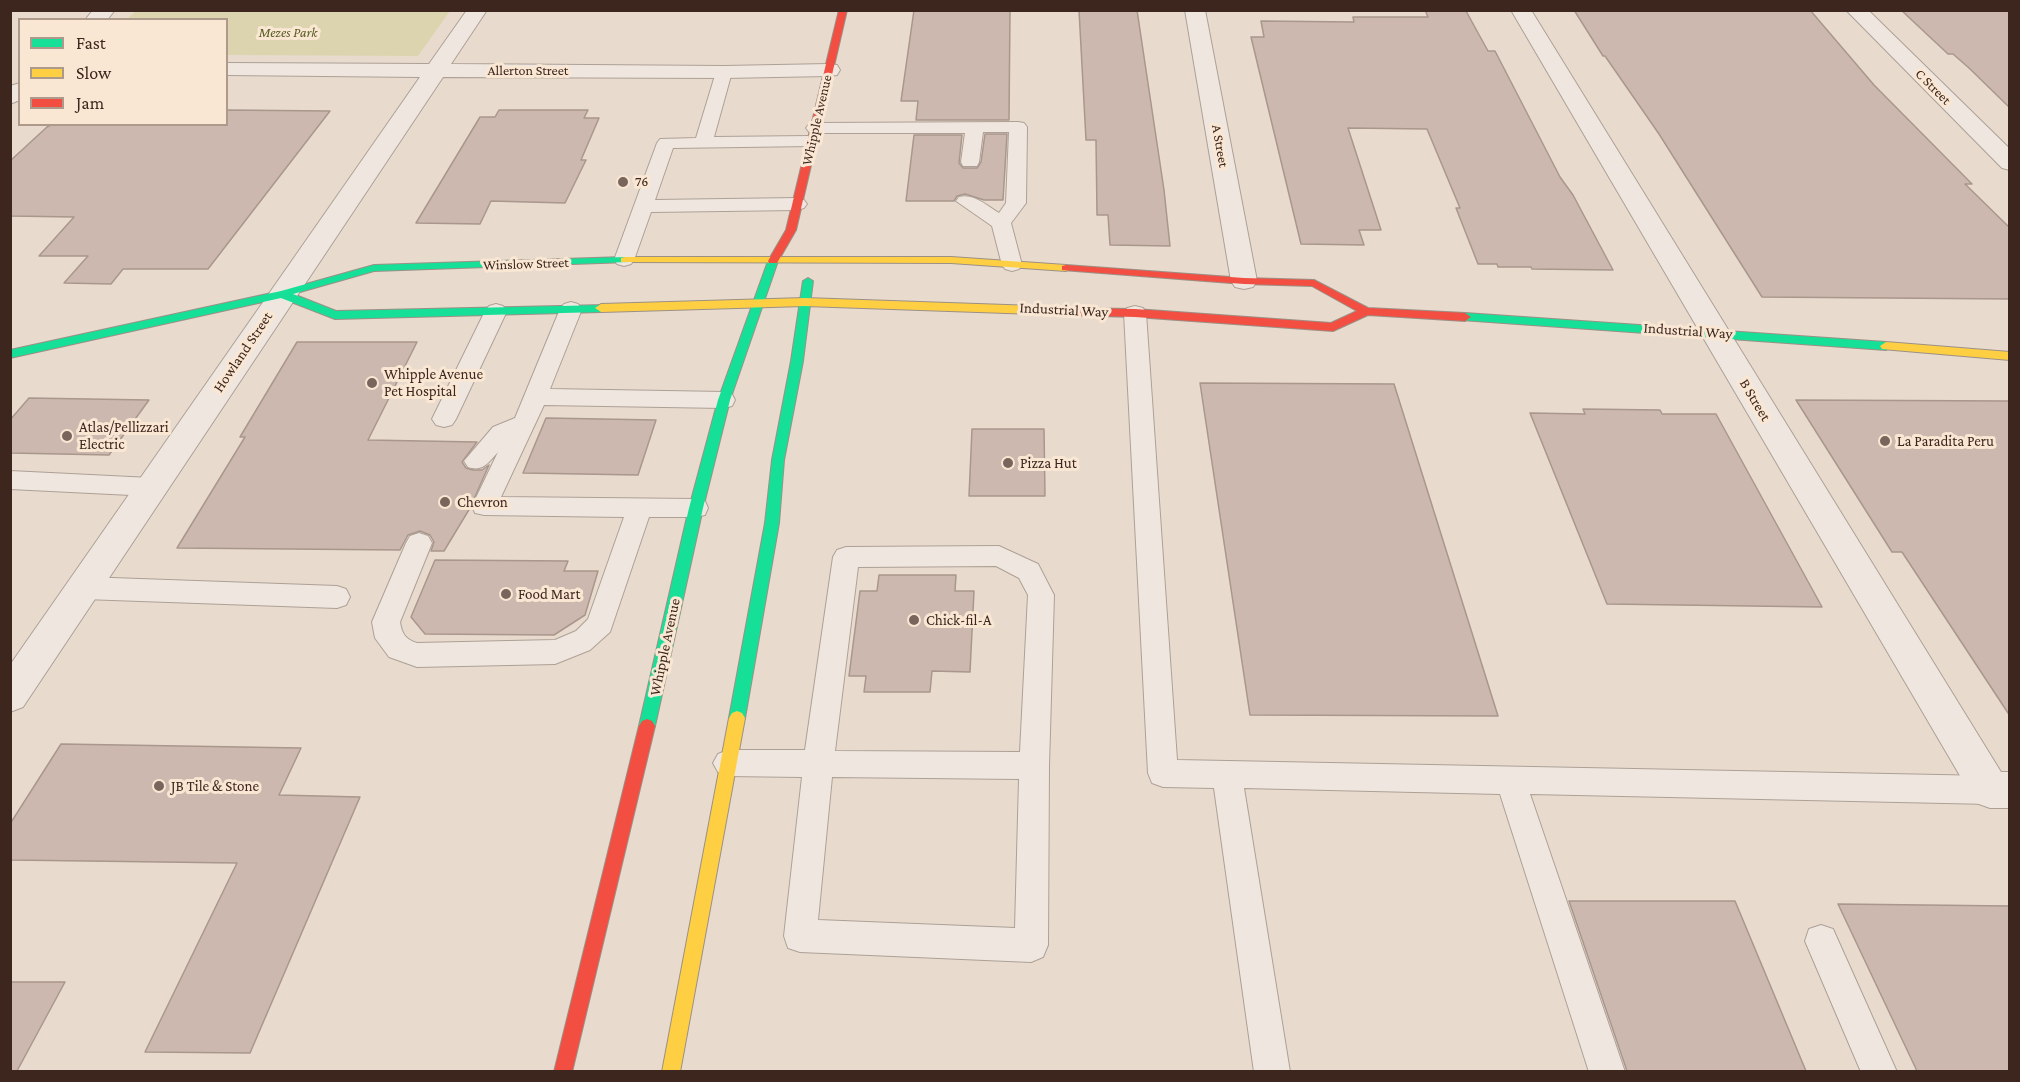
<!DOCTYPE html>
<html>
<head>
<meta charset="utf-8">
<style>
  body { margin:0 }
  #map { position:relative; width:2020px; height:1082px; overflow:hidden; background:#e8dbcd; font-family:"Crimson Pro",serif }
  canvas { display:block }
  .frame { position:absolute; inset:0; border:12px solid #3d261d; pointer-events:none }
  .legend { position:absolute; left:18px; top:18px; width:210px; height:108px; box-sizing:border-box; background:#f9e7d3; border:2px solid #ae9a8a; margin:0; padding:8px 10px; list-style:none; font-size:18px; color:#3d261d }
  .legend li { display:flex; align-items:center; gap:12px; height:30px }
  .legend b { width:30px; border:2px solid #ae9a8a }
</style>
</head>
<body>
<div id="map">
<canvas width="2020" height="1082"></canvas>
<div class="frame"></div>
<ul class="legend">
<li><b style="height:8px;background:#16e098"></b>Fast</li>
<li><b style="height:8px;background:#ffcf43"></b>Slow</li>
<li><b style="height:8px;background:#f24e42"></b>Jam</li>
</ul>
</div>
<script>
const g = document.querySelector('canvas').getContext('2d');
g.lineJoin = 'round';
function fillPath(path, color) { g.fillStyle = color; g.fill(path, 'evenodd'); }
function trace(path, color, width, dash) { g.strokeStyle = color; g.lineWidth = width; g.lineCap = dash ? 'butt' : 'round'; g.setLineDash(dash || []); g.stroke(path); }
function label(font, color, halo, rows, align = 'center') {
  g.font = font + ' "Crimson Pro",serif'; g.lineWidth = 6; g.setLineDash([]); g.textBaseline = 'middle'; g.strokeStyle = halo; g.fillStyle = color; for (const [text, x, y, turn = 0] of rows) {
    g.save(); g.translate(x, y); g.rotate((+turn || 0) * Math.PI / 180); g.textAlign = isNaN(turn) ? turn : align; if (halo) g.strokeText(text, 0, 0); g.fillText(text, 0, 0); g.restore();
  }
}
fillPath(new Path2D(`
  M 137,10 L 450,10 L 450,11 L 418,56 L 227,55 L 226,20 L 127,19 Z`), '#dcd4ae');
const building = new Path2D(`
  M 914,10 L 1010,10 L 1009,120 L 916,120 L 918,101 L 901,101 Z
  M 1079,10 L 1137,10 L 1164,190 L 1170,246 L 1110,245 L 1108,215 L 1097,215 L 1096,140 L 1086,140 Z
  M 1425,10 L 1466,11 L 1488,51 L 1495,51 L 1560,177 L 1573,195 L 1613,270 L 1532,269 L 1531,267 L 1498,267 L 1497,264 L 1478,264 L 1456,208 L 1460,208 L 1427,129 L 1348,128 L 1381,230 L 1359,230 L 1364,245 L 1301,244 L 1251,37 L 1264,37 L 1261,21 L 1354,22 L 1353,17 L 1428,17 Z
  M 1574,10 L 1810,10 L 1874,85 L 1972,184 L 1965,184 L 2010,228 L 2010,299 L 1762,297 L 1659,134 L 1605,56 L 1603,56 Z
  M 1901,10 L 2010,10 L 2010,108 L 1969,68 L 1953,54 L 1948,54 Z
  M 226,110 L 330,111 L 208,269 L 123,269 L 111,284 L 64,283 L 88,256 L 39,256 L 74,217 L 10,216 L 10,161 L 47,127 L 53,124 L 226,124 Z
  M 499,110 L 588,110 L 584,118 L 599,118 L 581,160 L 586,160 L 565,203 L 491,201 L 480,224 L 416,223 L 480,117 L 495,117 Z
  M 985,134 L 1007,134 L 1003,200 L 984,200 L 965,194 L 957,196 L 954,201 L 906,201 L 914,135 L 962,135 L 959,163 L 963,168 L 977,168 L 981,162 Z
  M 297,342 L 417,342 L 368,440 L 477,442 L 462,462 L 466,468 L 473,470 L 482,470 L 489,465 L 470,508 L 444,551 L 431,551 L 434,542 L 430,535 L 420,531 L 408,535 L 400,550 L 177,548 L 245,437 L 240,437 Z
  M 1200,383 L 1394,384 L 1498,716 L 1250,715 Z
  M 29,398 L 149,400 L 109,455 L 10,453 L 10,420 Z
  M 1796,400 L 2010,401 L 2010,716 L 1902,552 L 1892,552 Z
  M 1583,409 L 1660,410 L 1662,414 L 1716,414 L 1822,607 L 1607,604 L 1530,413 L 1585,414 Z
  M 546,418 L 656,420 L 638,475 L 523,473 Z
  M 972,429 L 1044,429 L 1045,496 L 969,496 Z
  M 435,560 L 568,561 L 564,571 L 598,571 L 585,615 L 554,635 L 425,634 L 411,617 Z
  M 879,575 L 956,575 L 955,591 L 974,591 L 970,672 L 932,671 L 930,692 L 864,692 L 866,676 L 849,676 L 860,591 L 877,591 Z
  M 61,744 L 301,748 L 279,795 L 360,797 L 250,1053 L 145,1052 L 237,863 L 10,860 L 10,824 Z
  M 1569,901 L 1735,901 L 1806,1071 L 1627,1071 Z
  M 1838,904 L 2010,906 L 2010,1071 L 1917,1071 Z
  M 10,982 L 65,982 L 17,1071 L 10,1071 Z`);
fillPath(building, '#ccb8ae');
trace(building, '#a9968c', 1.5);
const lane = new Path2D(`
  M 724,67 L 732,72 L 714,137 L 812,136 L 818,137 L 821,141 L 818,145 L 812,146 L 673,148 L 655,200 L 797,198 L 804,200 L 807,204 L 804,208 L 797,210 L 651,212 L 634,260 L 631,264 L 624,266 L 617,264 L 614,260 L 657,143 L 660,139 L 696,138 L 716,72 Z
  M 1018,122 L 1024,123 L 1027,127 L 1026,203 L 1011,223 L 1022,265 L 1019,269 L 1012,271 L 1005,269 L 1002,265 L 992,226 L 956,201 L 959,197 C 974,193 987,206 999,213 L 1006,203 L 1009,132 L 983,132 L 979,162 L 977,166 L 963,166 L 961,162 L 965,133 L 815,133 L 809,132 L 806,128 L 809,124 L 815,123 Z
  M 571,302 L 578,304 L 582,309 L 550,389 L 724,392 L 732,394 L 735,400 L 732,406 L 724,408 L 544,405 L 501,497 L 696,499 L 705,501 L 708,508 L 705,515 L 696,517 L 649,517 L 610,632 L 590,650 L 555,664 L 417,667 L 389,657 L 375,638 L 372,622 L 406,543 L 410,536 L 419,533 L 428,536 L 432,543 L 400,622 C 402,634 405,639 417,643 L 555,640 L 576,631 L 588,619 L 624,517 L 484,515 L 475,513 L 472,506 L 498,452 C 488,463 483,472 468,467 L 464,461 L 493,427 L 515,418 L 560,309 L 564,304 Z
  M 496,304 L 503,306 L 507,311 L 456,419 L 452,425 L 444,427 L 436,425 L 432,419 L 485,311 L 489,306 Z
  M 1135,306 L 1143,308 L 1146,313 L 1177,760 L 1990,776 L 2001,780 L 2005,790 L 2001,800 L 1990,804 L 1530,794 L 1625,1072 L 1589,1072 L 1500,794 L 1244,788 L 1290,1072 L 1254,1072 L 1214,788 L 1163,787 L 1152,783 L 1148,773 L 1124,313 L 1127,308 Z
  M 10,471 L 151,478 L 160,481 L 163,487 L 160,493 L 151,496 L 10,489 Z
  M 999,546 L 1038,564 L 1054,595 L 1049,766 L 1048,945 L 1043,957 L 1031,962 L 800,952 L 788,948 L 784,936 L 802,777 L 728,776 L 718,772 L 713,763 L 718,754 L 728,750 L 805,750 L 833,557 L 837,550 L 846,547 ZM 996,566 L 1019,578 L 1028,595 L 1020,752 L 835,751 L 858,567 ZM 832,777 L 1019,779 L 1015,928 L 818,920 Z
  M 84,577 L 337,586 L 346,589 L 350,597 L 346,605 L 337,608 L 84,599 L 75,595 L 71,588 L 75,581 Z
  M 1821,925 L 1833,929 L 1897,1072 L 1861,1072 L 1805,941 L 1809,929 Z`);
const street = new Path2D(`
  M 93,10 L 115,10 L 107,20 L 85,20 Z
  M 467,10 L 487,10 L 451,64 L 724,66 L 829,64 L 837,65 L 840,70 L 837,75 L 829,76 L 724,78 L 443,77 L 23,707 L 10,712 L 10,665 L 420,77 L 226,75 L 226,63 L 429,64 Z
  M 1185,10 L 1205,10 L 1257,281 L 1253,287 L 1244,289 L 1235,287 L 1231,281 Z
  M 1511,10 L 1531,10 L 2001,772 L 2010,772 L 2010,808 L 1990,808 L 1976,803 Z
  M 1846,10 L 1868,10 L 2010,149 L 2010,170 L 2002,168 Z
  M 20,83 L 20,100 L 10,104 L 10,86 Z`);
const fast = new Path2D(`
  M 625,257 L 629,258 L 629,262 L 374,271 L 293,294 L 336,311 L 605,305 L 607,308 L 601,312 L 335,319 L 281,298 L 10,358 L 10,350 L 281,291 L 374,265 Z
  M 773,258 L 778,261 L 730,400 L 703,508 L 655,726 L 652,731 L 647,733 L 642,731 L 639,726 L 689,508 L 718,400 L 768,261 Z
  M 808,278 L 813,281 L 803,361 L 784,460 L 779,523 L 745,718 L 742,723 L 737,725 L 732,723 L 729,718 L 765,523 L 772,460 L 791,361 L 803,281 Z
  M 1465,313 L 1886,342 L 1892,346 L 1886,350 L 1461,320 L 1459,317 Z`);
const slow = new Path2D(`
  M 625,257 L 951,257 L 1066,265 L 1071,268 L 1066,271 L 951,263 L 621,262 L 621,258 Z
  M 805,298 L 1064,307 L 1070,311 L 1064,315 L 805,306 L 601,312 L 595,308 L 601,304 Z
  M 1886,342 L 2010,352 L 2010,360 L 1882,349 L 1880,346 Z
  M 737,711 L 742,713 L 745,718 L 680,1072 L 662,1072 L 729,718 L 732,713 Z`);
const jam = new Path2D(`
  M 839,10 L 847,10 L 796,230 L 777,263 L 769,263 L 768,261 L 786,230 Z
  M 1066,265 L 1244,278 L 1314,280 L 1368,308 L 1465,313 L 1471,317 L 1465,321 L 1368,315 L 1333,331 L 1135,317 L 1064,315 L 1058,311 L 1060,308 L 1135,309 L 1331,323 L 1357,311 L 1312,286 L 1244,284 L 1062,270 L 1062,266 Z
  M 647,719 L 652,721 L 655,726 L 572,1072 L 554,1072 L 639,726 L 642,721 Z`);
trace(lane, '#ada096', 2);
trace(street, '#ada096', 2);
trace(fast, '#9c9086', 2);
trace(slow, '#9c9086', 2);
trace(jam, '#9c9086', 2);
fillPath(lane, '#efe7df');
fillPath(street, '#efe7df');
fillPath(fast, '#16e098');
fillPath(slow, '#ffcf43');
fillPath(jam, '#f24e42');
for (const [x, y, r, color] of [
  [623,182,6,"#79655b"],
  [372,383,6,"#79655b"],
  [67,436,6,"#79655b"],
  [1885,441,6,"#79655b"],
  [1008,463,6,"#79655b"],
  [445,502,6,"#79655b"],
  [506,594,6,"#79655b"],
  [914,620,6,"#79655b"],
  [159,786,6,"#79655b"]
]) { const dot = new Path2D(); dot.arc(x, y, r, 0, 2 * Math.PI); g.fillStyle = color; g.fill(dot); trace(dot, '#f9e7d3', 2); }
label('italic 14px', '#575c21', '#f9e7d3', [
  ["Mezes Park",288,33]
]);
label('14px', '#3d261d', '#f9e7d3', [
  ["Allerton Street",528,71],
  ["C Street",1933,87,45],
  ["Whipple Avenue",817,120,-77],
  ["A Street",1220,146,80],
  ["Winslow Street",526,264,-2]
]);
label('14px', '#3d261d', '#f9e7d3', [
  ["76",635,182]
], 'left');
label('15px', '#3d261d', '#f9e7d3', [
  ["Industrial Way",1064,310,3],
  ["Industrial Way",1688,331,4],
  ["Howland Street",243,352,-56],
  ["B Street",1755,400,59],
  ["Whipple Avenue",665,647,-78]
]);
label('15px', '#3d261d', '#f9e7d3', [
  ["Whipple Avenue",384,374],
  ["Pet Hospital",384,391],
  ["Atlas/Pellizzari",79,427],
  ["Electric",79,444],
  ["La Paradita Peru",1897,441],
  ["Pizza Hut",1020,463],
  ["Chevron",457,502],
  ["Food Mart",518,594],
  ["Chick-fil-A",926,620],
  ["JB Tile & Stone",171,786]
], 'left');
</script>
</body>
</html>
